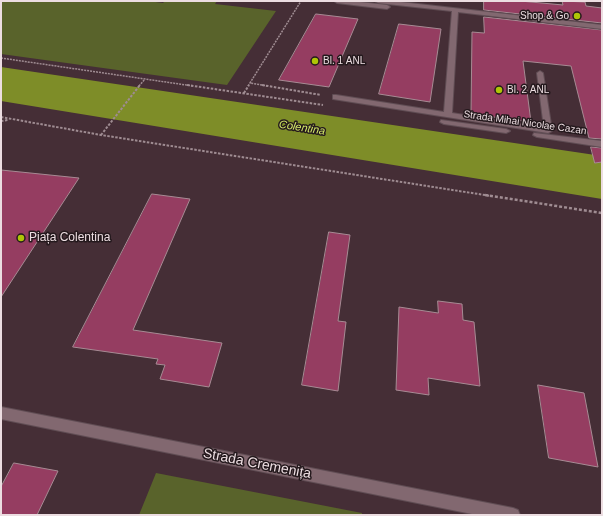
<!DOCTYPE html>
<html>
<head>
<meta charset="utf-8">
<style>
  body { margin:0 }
  #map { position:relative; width:603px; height:516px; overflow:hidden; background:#452e36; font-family:Helvetica,sans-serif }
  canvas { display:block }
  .frame { position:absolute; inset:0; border:2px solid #ecdde1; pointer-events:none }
</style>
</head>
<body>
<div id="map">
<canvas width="603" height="516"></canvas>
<div class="frame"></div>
</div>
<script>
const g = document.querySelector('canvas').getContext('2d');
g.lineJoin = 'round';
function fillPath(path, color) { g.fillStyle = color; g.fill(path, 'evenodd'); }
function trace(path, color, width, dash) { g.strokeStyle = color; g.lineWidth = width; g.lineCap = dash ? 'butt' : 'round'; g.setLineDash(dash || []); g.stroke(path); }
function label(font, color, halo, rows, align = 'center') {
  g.font = font + ' Helvetica,sans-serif'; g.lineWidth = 3; g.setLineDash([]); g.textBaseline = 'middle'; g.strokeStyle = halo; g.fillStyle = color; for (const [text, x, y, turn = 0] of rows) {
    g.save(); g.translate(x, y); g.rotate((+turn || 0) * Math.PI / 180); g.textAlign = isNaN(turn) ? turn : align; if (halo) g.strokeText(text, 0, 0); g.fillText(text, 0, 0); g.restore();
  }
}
fillPath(new Path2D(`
  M 1,1 L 148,1 L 163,3 L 165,1 L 217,1 L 215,4 L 276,11 L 227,85 L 1,54 Z
  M 156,473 L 362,513 L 362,515 L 139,515 Z`), '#59632b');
fillPath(new Path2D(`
  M 1,67 L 602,156 L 602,199 L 1,101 Z`), '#7e8d28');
const building = new Path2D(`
  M 484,1 L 520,1 L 563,5 L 562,1 L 585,2 L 586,6 L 602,8 L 602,23 L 484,10 Z
  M 316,14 L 358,19 L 329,87 L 279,80 Z
  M 484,17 L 602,30 L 602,139 L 589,138 L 571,66 L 523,61 L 531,122 L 471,114 L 472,32 L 484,33 Z
  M 399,24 L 441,29 L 430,102 L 379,94 Z
  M 591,147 L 602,148 L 602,162 L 595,163 Z
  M 1,170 L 79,178 L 1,297 Z
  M 152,194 L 190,199 L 133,330 L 222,343 L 209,387 L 160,379 L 165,365 L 156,364 L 158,359 L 73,347 Z
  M 329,232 L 350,235 L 338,321 L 346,322 L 338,391 L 302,385 Z
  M 438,301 L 462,304 L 463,320 L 474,322 L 480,386 L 428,378 L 429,395 L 396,390 L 399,307 L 438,313 Z
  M 538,385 L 584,393 L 598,467 L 549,458 Z
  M 14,463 L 58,471 L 37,515 L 1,515 L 1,487 Z`);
fillPath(building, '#953d61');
trace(building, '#a78b94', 1);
const minor = new Path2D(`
  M 334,1 L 351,1 L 387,5 L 390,7 L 387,9 L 337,3 Z
  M 375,1 L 392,1 L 602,25 L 602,29 L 458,12 L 452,113 L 544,128 L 537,73 L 540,71 L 543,73 L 552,131 L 548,133 L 333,99 L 333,95 L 336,95 L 444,112 L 452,11 L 378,3 Z
  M 441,120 L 506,129 L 510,131 L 506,133 L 444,124 L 440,122 Z
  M 534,133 L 602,141 L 602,147 L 537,137 L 533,135 Z
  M 1,407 L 513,508 L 518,510 L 520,515 L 477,515 L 1,419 Z`);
trace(minor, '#604d54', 2);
trace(new Path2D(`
  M 1,58 L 193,86
  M 139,86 L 145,79
  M 248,86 L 250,83
  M 268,86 L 250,83 L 301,1`), '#9f8c92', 1.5, [2, 1]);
trace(new Path2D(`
  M 187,85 L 323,105
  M 262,85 L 321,95
  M 244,93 L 249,85
  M 1,117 L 101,135 L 491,196
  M 1,121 L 8,120
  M 101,135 L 140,85`), '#9f8c92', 2, [2.5, 1.5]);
trace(new Path2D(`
  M 485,195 L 602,213`), '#9f8c92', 2.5, [3, 2]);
fillPath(minor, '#826870');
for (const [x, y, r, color] of [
  [577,16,4,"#afc506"],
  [315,61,4,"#afc506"],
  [499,90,4,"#afc506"],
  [21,238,4,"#afc506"]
]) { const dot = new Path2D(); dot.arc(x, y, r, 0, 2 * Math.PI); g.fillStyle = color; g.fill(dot); trace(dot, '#24191d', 1.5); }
label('10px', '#ecdde1', '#24191d', [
  ["Shop & Go",569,16,"right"],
  ["Bl. 1 ANL",323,61],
  ["Bl. 2 ANL",507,90]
], 'left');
label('10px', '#ecdde1', '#24191d', [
  ["Strada Mihai Nicolae Cazan",525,123,8]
]);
label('italic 11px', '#d4ea6a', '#24191d', [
  ["Colentina",302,128,9]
]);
label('12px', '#ecdde1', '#24191d', [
  ["Piața Colentina",29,238]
], 'left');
label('14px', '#ecdde1', '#24191d', [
  ["Strada Cremenița",257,464,11]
]);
</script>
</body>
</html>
